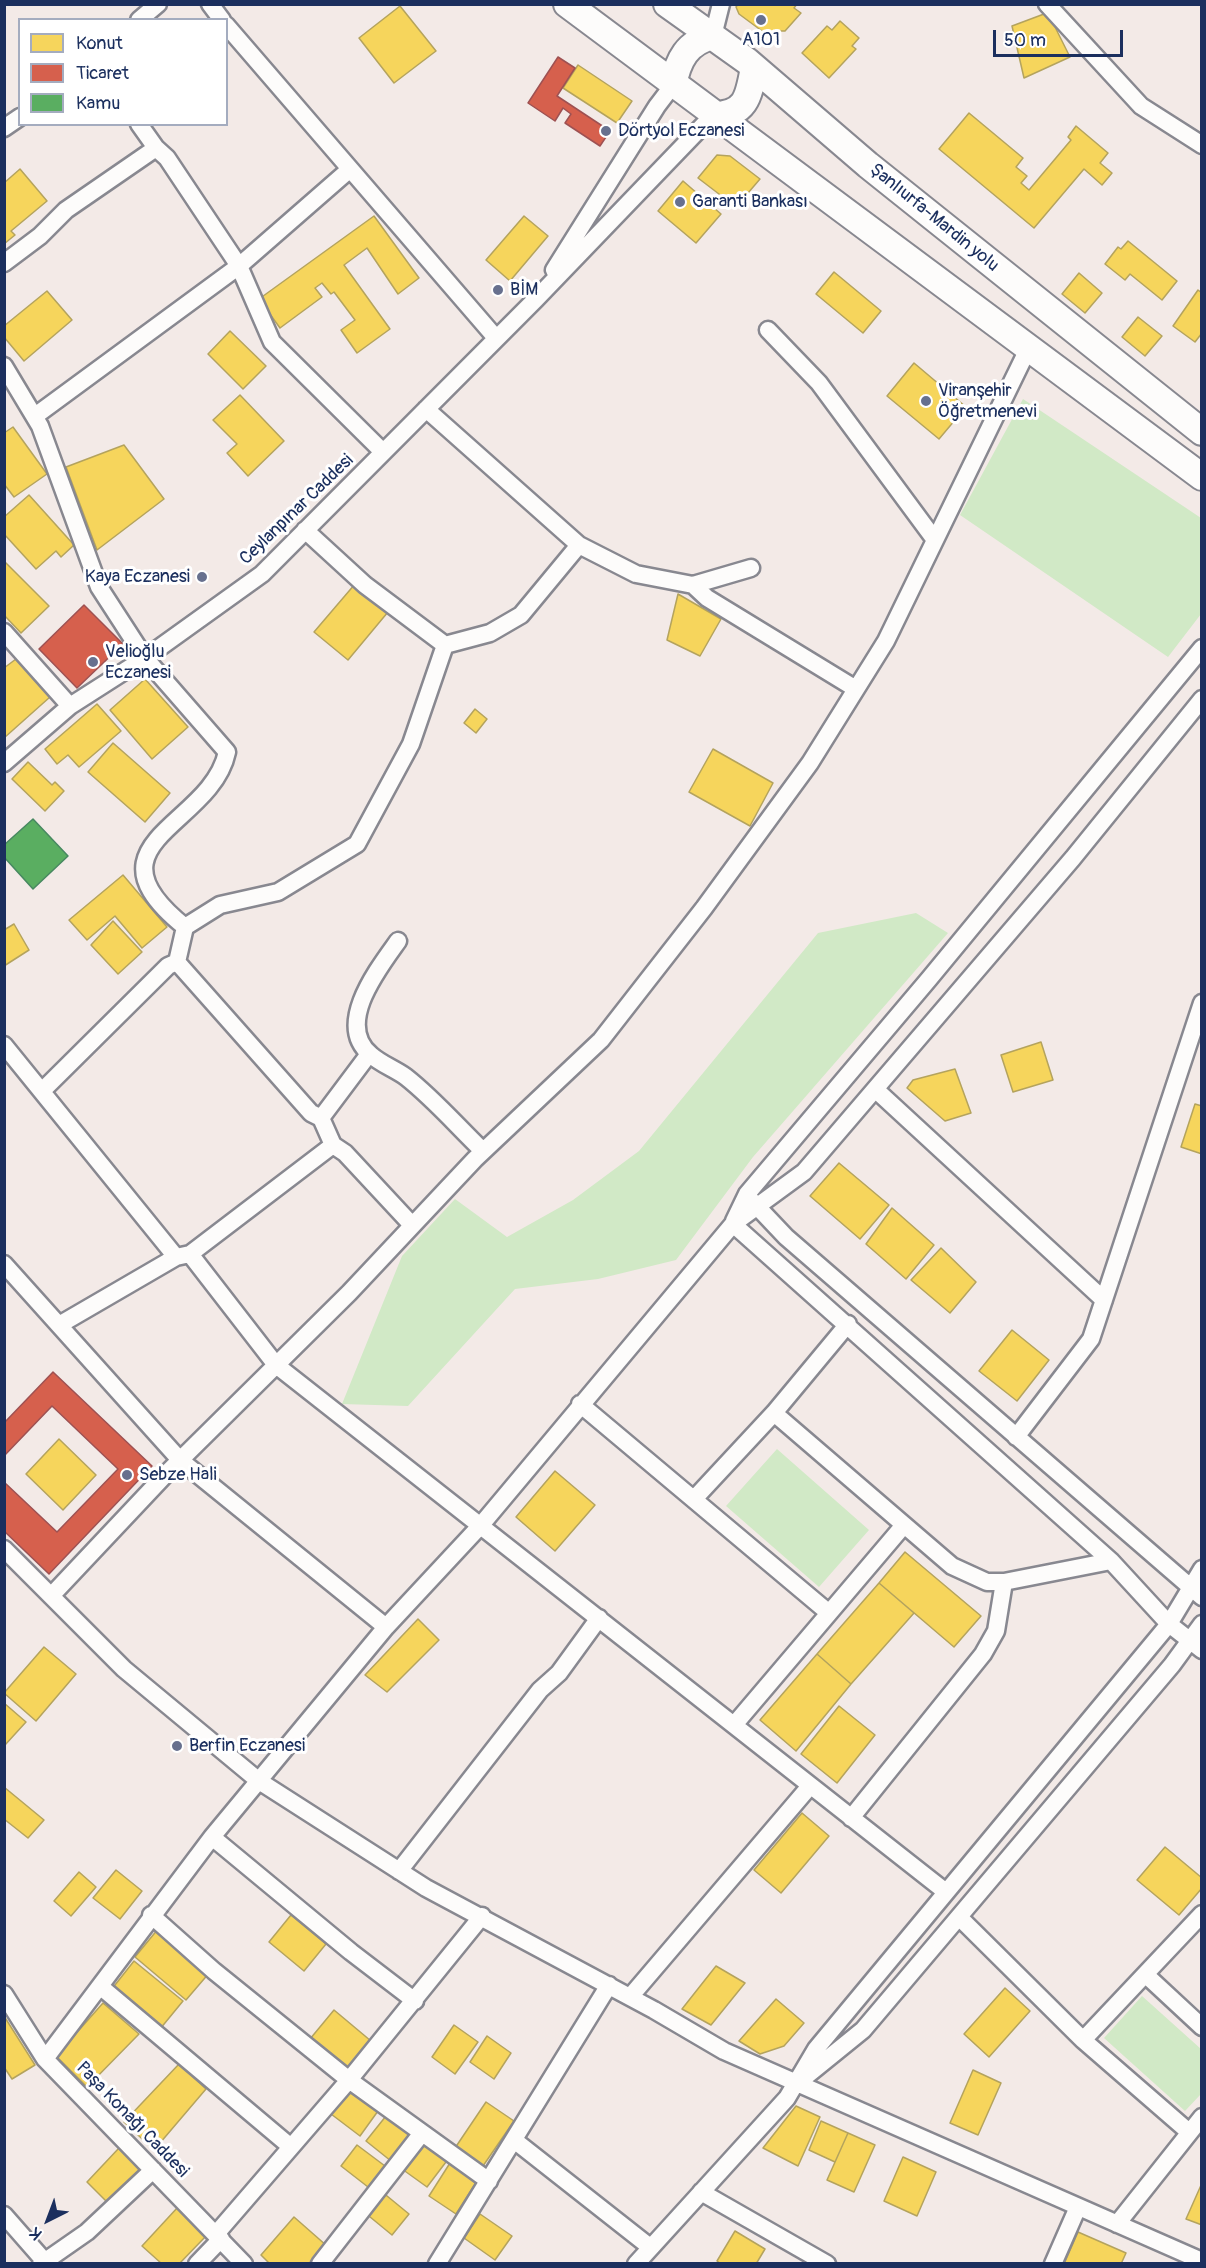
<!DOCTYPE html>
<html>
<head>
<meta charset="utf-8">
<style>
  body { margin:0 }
  #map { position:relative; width:1206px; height:2268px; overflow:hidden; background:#f3eae7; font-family:Pangolin,sans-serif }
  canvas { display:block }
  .frame { position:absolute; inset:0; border:6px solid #1b2f5e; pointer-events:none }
  .legend { position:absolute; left:18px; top:18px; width:210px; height:108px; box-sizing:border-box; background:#fff; border:2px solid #a4acbf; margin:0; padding:8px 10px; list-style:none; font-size:18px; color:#1b2f5e }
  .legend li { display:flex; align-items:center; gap:12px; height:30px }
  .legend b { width:30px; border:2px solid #a4acbf }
  .north { position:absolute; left:18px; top:2190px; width:60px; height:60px; -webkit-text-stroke:4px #fff; paint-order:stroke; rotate:222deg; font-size:16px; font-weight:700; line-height:24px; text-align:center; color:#1b2f5e }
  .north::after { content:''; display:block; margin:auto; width:21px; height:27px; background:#1b2f5e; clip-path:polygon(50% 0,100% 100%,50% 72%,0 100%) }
  .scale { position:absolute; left:993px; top:30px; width:130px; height:27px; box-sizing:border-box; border:3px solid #1b2f5e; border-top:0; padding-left:8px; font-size:18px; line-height:21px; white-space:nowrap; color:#1b2f5e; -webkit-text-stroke:4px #fff; paint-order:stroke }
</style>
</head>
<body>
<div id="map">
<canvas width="1206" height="2268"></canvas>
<div class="frame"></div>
<ul class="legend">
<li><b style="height:16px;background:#f6d55c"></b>Konut</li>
<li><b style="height:16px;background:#d6604d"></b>Ticaret</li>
<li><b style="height:16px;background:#5aae61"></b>Kamu</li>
</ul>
<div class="north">K</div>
<div class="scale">50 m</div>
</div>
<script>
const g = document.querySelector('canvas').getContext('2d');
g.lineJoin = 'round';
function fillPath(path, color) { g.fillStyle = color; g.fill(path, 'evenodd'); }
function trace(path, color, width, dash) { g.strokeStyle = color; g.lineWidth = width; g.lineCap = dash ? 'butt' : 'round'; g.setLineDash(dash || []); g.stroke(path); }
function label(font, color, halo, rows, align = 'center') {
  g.font = font + ' Pangolin,sans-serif'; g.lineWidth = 6; g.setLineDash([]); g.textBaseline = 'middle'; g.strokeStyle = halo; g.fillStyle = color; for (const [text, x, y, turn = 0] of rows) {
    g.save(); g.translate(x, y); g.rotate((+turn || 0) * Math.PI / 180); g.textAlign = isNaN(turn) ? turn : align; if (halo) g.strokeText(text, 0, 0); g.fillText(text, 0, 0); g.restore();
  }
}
fillPath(new Path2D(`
  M 1023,399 L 1201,518 L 1201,614 L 1168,657 L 960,515 Z
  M 916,913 L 948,933 L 753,1157 L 676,1260 L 598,1279 L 515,1289 L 408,1406 L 342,1404 L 402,1256 L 455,1199 L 507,1237 L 573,1200 L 639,1151 L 818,933 Z
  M 777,1449 L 869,1530 L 819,1587 L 726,1506 Z
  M 1142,1996 L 1201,2049 L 1201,2094 L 1185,2111 L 1104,2038 Z`), '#d1e9c6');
const homes = new Path2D(`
  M 738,4 L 797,4 L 794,8 L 801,13 L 785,31 L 779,31 L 770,37 L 739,14 L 736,7 Z
  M 400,6 L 436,51 L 394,83 L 359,38 Z
  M 1044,14 L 1055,27 L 1070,57 L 1024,78 L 1012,26 Z
  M 840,21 L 859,38 L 852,46 L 856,49 L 829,78 L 802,53 L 827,26 L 832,30 Z
  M 578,65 L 632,101 L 617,123 L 563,88 Z
  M 969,113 L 1023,158 L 1016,167 L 1027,176 L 1021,183 L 1029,190 L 1071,140 L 1068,137 L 1076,126 L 1108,153 L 1100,163 L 1112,173 L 1102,185 L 1084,169 L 1034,228 L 939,149 Z
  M 717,155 L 730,156 L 760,179 L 736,207 L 698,178 Z
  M 20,169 L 47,201 L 11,231 L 15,235 L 4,244 L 4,183 Z
  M 683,181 L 721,214 L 696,243 L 658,211 Z
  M 374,216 L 419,278 L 398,294 L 367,248 L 344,265 L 390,329 L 357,353 L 341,330 L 355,320 L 334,292 L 331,294 L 322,283 L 315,288 L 322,297 L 280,328 L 259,299 Z
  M 524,216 L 548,236 L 510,281 L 486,260 Z
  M 1128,241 L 1177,281 L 1162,300 L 1130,274 L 1125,280 L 1105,264 L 1118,247 L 1121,249 Z
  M 834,272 L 881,311 L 863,333 L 816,294 Z
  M 1079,273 L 1102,293 L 1085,313 L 1062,294 Z
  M 1198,290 L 1202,293 L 1202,333 L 1195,342 L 1173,326 Z
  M 47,291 L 72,320 L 24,361 L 4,337 L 4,326 Z
  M 1138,317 L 1162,336 L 1145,356 L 1122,337 Z
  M 230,331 L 266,366 L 243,389 L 208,354 Z
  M 914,363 L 966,407 L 939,439 L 887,396 Z
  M 240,395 L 284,441 L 248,476 L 227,453 L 237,444 L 213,420 Z
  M 13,427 L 47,474 L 14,497 L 4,484 L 4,433 Z
  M 124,445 L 164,499 L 97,550 L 66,467 Z
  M 29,495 L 74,545 L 61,557 L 56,551 L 36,569 L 4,534 L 4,517 Z
  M 4,561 L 49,606 L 21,633 L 4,615 Z
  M 355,584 L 388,612 L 348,660 L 314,632 Z
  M 678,594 L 721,619 L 700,656 L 667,640 Z
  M 16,659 L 50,697 L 4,738 L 4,668 Z
  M 145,679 L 188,727 L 152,759 L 110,710 Z
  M 97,704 L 121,731 L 79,767 L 68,755 L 57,764 L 45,749 Z
  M 475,709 L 487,719 L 476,733 L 464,723 Z
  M 113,743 L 170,793 L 145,822 L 88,772 Z
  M 713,749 L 773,783 L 750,826 L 689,792 Z
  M 28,762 L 52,785 L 55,782 L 64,791 L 45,811 L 12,779 Z
  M 123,875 L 167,927 L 142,948 L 115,916 L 87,940 L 69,920 Z
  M 113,921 L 142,952 L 118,974 L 91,945 Z
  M 14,924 L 29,950 L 4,966 L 4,930 Z
  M 1041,1042 L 1053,1080 L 1013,1092 L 1001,1055 Z
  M 955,1069 L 971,1113 L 945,1121 L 907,1088 L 913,1080 Z
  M 1195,1104 L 1202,1106 L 1202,1154 L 1181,1147 Z
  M 839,1163 L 889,1205 L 860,1239 L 810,1196 Z
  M 892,1208 L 934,1245 L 906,1279 L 866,1244 Z
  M 941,1248 L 976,1282 L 950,1313 L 911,1280 Z
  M 1012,1330 L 1049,1360 L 1017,1401 L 979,1371 Z
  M 59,1439 L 96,1475 L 63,1510 L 26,1474 Z
  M 555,1471 L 595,1505 L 555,1551 L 516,1517 Z
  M 905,1552 L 981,1616 L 954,1647 L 879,1583 Z
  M 879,1583 L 914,1613 L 851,1684 L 817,1654 Z
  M 418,1619 L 439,1640 L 387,1692 L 365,1675 Z
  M 44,1647 L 76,1674 L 36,1721 L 4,1693 Z
  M 817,1654 L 851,1684 L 796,1751 L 760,1720 Z
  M 4,1703 L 26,1722 L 5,1745 L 4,1745 Z
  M 839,1706 L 875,1735 L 837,1783 L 801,1754 Z
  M 4,1787 L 44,1820 L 28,1838 L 4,1819 Z
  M 802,1813 L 829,1836 L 781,1893 L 754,1870 Z
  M 1165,1847 L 1202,1878 L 1202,1888 L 1179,1915 L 1137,1880 Z
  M 116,1870 L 142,1891 L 120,1919 L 93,1898 Z
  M 79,1872 L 96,1887 L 71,1916 L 54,1901 Z
  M 291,1915 L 326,1944 L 304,1971 L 269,1942 Z
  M 158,1929 L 210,1972 L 186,2000 L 135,1957 Z
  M 134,1961 L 183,2001 L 160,2029 L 111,1990 Z
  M 716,1966 L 745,1983 L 711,2025 L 682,2009 Z
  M 1005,1988 L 1030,2011 L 989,2057 L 964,2034 Z
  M 776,1999 L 804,2023 L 784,2046 L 760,2054 L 739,2041 Z
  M 103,2003 L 139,2034 L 87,2087 L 56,2056 Z
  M 334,2010 L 371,2041 L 347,2070 L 310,2039 Z
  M 4,2016 L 35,2065 L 12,2079 L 4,2067 Z
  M 454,2025 L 478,2042 L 455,2074 L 432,2057 Z
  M 487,2036 L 511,2053 L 494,2079 L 470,2062 Z
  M 179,2064 L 206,2089 L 154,2150 L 124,2122 Z
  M 973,2070 L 1001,2083 L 978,2135 L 950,2123 Z
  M 349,2090 L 378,2111 L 360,2136 L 331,2114 Z
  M 486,2102 L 514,2121 L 483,2166 L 455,2148 Z
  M 796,2106 L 820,2117 L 798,2166 L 763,2148 Z
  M 386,2116 L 411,2135 L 391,2161 L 366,2141 Z
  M 821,2121 L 848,2133 L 835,2162 L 809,2150 Z
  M 848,2133 L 875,2145 L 854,2192 L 827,2180 Z
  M 424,2140 L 449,2158 L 427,2187 L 402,2169 Z
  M 357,2145 L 385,2166 L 368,2187 L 341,2166 Z
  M 119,2148 L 141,2169 L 108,2203 L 87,2182 Z
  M 903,2157 L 936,2172 L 917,2216 L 884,2201 Z
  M 450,2163 L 477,2181 L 456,2214 L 429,2196 Z
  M 1202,2183 L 1202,2225 L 1186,2219 Z
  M 381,2191 L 409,2214 L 392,2235 L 364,2212 Z
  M 178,2207 L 207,2235 L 179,2264 L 162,2264 L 142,2246 Z
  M 480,2214 L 512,2236 L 495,2260 L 464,2238 Z
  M 294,2217 L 327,2246 L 312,2264 L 270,2264 L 261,2255 Z
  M 735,2231 L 765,2249 L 756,2264 L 721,2264 L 717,2261 Z
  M 1078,2232 L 1126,2253 L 1121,2264 L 1064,2264 Z`);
fillPath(homes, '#f6d55c');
trace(homes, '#b4a35d', 1.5);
const shops = new Path2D(`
  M 558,57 L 575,68 L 557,96 L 610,131 L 600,146 L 565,123 L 571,114 L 563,108 L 555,121 L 528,103 Z
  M 84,605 L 123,644 L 77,688 L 39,649 Z
  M 53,1372 L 152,1466 L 49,1574 L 4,1531 L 4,1482 L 57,1532 L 118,1469 L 52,1406 L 4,1456 L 4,1423 Z`);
fillPath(shops, '#d6604d');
trace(shops, '#9e5152', 1.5);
const public = new Path2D(`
  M 33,819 L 68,856 L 33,889 L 4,857 L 4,845 Z`);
fillPath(public, '#5aae61');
trace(public, '#478860', 1.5);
const minor = new Path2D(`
  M 210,4 L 222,20
  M 1047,4 L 1141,106 L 1202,145
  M 139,20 L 158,4
  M 226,25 L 496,338
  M 713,36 L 721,4
  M 139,124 L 156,148 L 167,158 L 239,266 L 272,342 L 383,452
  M 4,128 L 20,117
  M 4,263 L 40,236 L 66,210 L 156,148
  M 554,270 L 657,106 L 673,85
  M 768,330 L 819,383 L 935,540
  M 4,366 L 40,426 L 99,587 L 145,658 L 227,752 C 211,827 79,842 185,927
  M 426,409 L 579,545 L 636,574 L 693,585 L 751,568
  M 35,416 L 239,266 L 349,170
  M 305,530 L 365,585 L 445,645
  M 693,585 L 707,598 L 856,689
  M 4,632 L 70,706
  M 445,645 L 490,633 L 521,615 L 579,545
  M 4,763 L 70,706 L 145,658 L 262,574 L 536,299 L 713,115
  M 398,941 C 378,969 334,1025 371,1055 C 381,1064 395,1069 406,1077 C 434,1099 458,1127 483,1151
  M 177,962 L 311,1113 L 321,1118 L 333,1145 L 345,1153 L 412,1225
  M 4,1045 L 176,1257
  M 875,1089 L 1104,1300
  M 43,1090 L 168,966 L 177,962 L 185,927 L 220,905 L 278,892 L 357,844 L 411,744 L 445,645
  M 321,1118 L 369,1054
  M 750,1199 L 786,1237 L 1202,1597
  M 734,1221 L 747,1194 L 929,979 L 1202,648
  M 733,1224 L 1111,1561 L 1169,1624 L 1202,1650
  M 190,1254 L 276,1365 L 946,1892
  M 4,1264 L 180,1460 L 386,1627
  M 59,1325 L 176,1257 L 190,1254 L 333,1145
  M 580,1404 L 829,1613
  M 774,1413 L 952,1566 L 987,1582 L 1004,1582 L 1111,1561
  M 1016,1437 L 1091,1339 L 1202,1003
  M 694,1499 L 774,1413 L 848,1324
  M 4,1549 L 124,1669 L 259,1781 L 426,1888 L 654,2010 L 724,2051 L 1202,2261
  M 51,1596 L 165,1475 L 349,1293 L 475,1159 L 601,1040 L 704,908 L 810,763 L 886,641 L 1028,349
  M 734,1725 L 904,1525
  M 851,1818 L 983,1654 L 996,1631 L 1004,1582
  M 212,1837 L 351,1952 L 415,2001
  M 399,1871 L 540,1690 L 559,1673 L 599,1618
  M 151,1915 L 214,1971 L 349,2080 L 489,2181
  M 959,1917 L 1083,2040 L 1189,2132
  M 1146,1975 L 1202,2027
  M 101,1987 L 291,2147
  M 4,1994 L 45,2059 L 244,2264
  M 630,1997 L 810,1786
  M 1083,2040 L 1202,1914
  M 45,2059 L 212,1837 L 386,1627 L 481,1525 L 733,1224 L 804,1172 L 1073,858 L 1202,699
  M 805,2077 L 863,2030 L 1172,1665 L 1202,1624
  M 514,2140 L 650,2247
  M 701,2192 L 827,2264
  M 4,2215 L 47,2264
  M 1117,2224 L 1202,2117
  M 216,2234 L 349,2080 L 482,1916
  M 41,2264 L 87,2232 L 153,2170
  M 197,2264 L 221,2239
  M 320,2264 L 422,2133
  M 437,2264 L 609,1985
  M 636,2264 L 787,2098 L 816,2049 L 1169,1624 L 1202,1569
  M 1053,2264 L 1078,2207`);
const highway = new Path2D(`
  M 567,4 L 1202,477
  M 667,4 L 747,61 L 868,165 L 1202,432
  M 673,85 C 678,60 687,42 713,36
  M 713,115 C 747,115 749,95 754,67`);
trace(minor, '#888890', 21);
trace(highway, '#888890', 30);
trace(minor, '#fdfcfb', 16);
trace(highway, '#fdfcfb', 26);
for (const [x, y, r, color] of [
  [761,20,6,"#67708e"],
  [606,131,6,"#67708e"],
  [680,202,6,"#67708e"],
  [498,290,6,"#67708e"],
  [926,401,6,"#67708e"],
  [202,577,6,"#67708e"],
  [93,662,6,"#67708e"],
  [127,1475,6,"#67708e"],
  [177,1746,6,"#67708e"]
]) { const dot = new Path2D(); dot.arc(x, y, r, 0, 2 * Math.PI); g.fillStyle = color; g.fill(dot); trace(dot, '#fff', 2); }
label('18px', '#1b2f5e', '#fff', [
  ["A101",761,40,"center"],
  ["Dörtyol Eczanesi",618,131],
  ["Garanti Bankası",692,202],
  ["BİM",510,290],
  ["Viranşehir",938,391],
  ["Öğretmenevi",938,412],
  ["Kaya Eczanesi",190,577,"right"],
  ["Velioğlu",105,652],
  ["Eczanesi",105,673],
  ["Sebze Hali",139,1475],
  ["Berfin Eczanesi",189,1746]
], 'left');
label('18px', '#1b2f5e', '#fff', [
  ["Şanlıurfa-Mardin yolu",934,218,39],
  ["Ceylanpınar Caddesi",297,510,-44],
  ["Paşa Konağı Caddesi",132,2120,46]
]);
</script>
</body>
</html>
